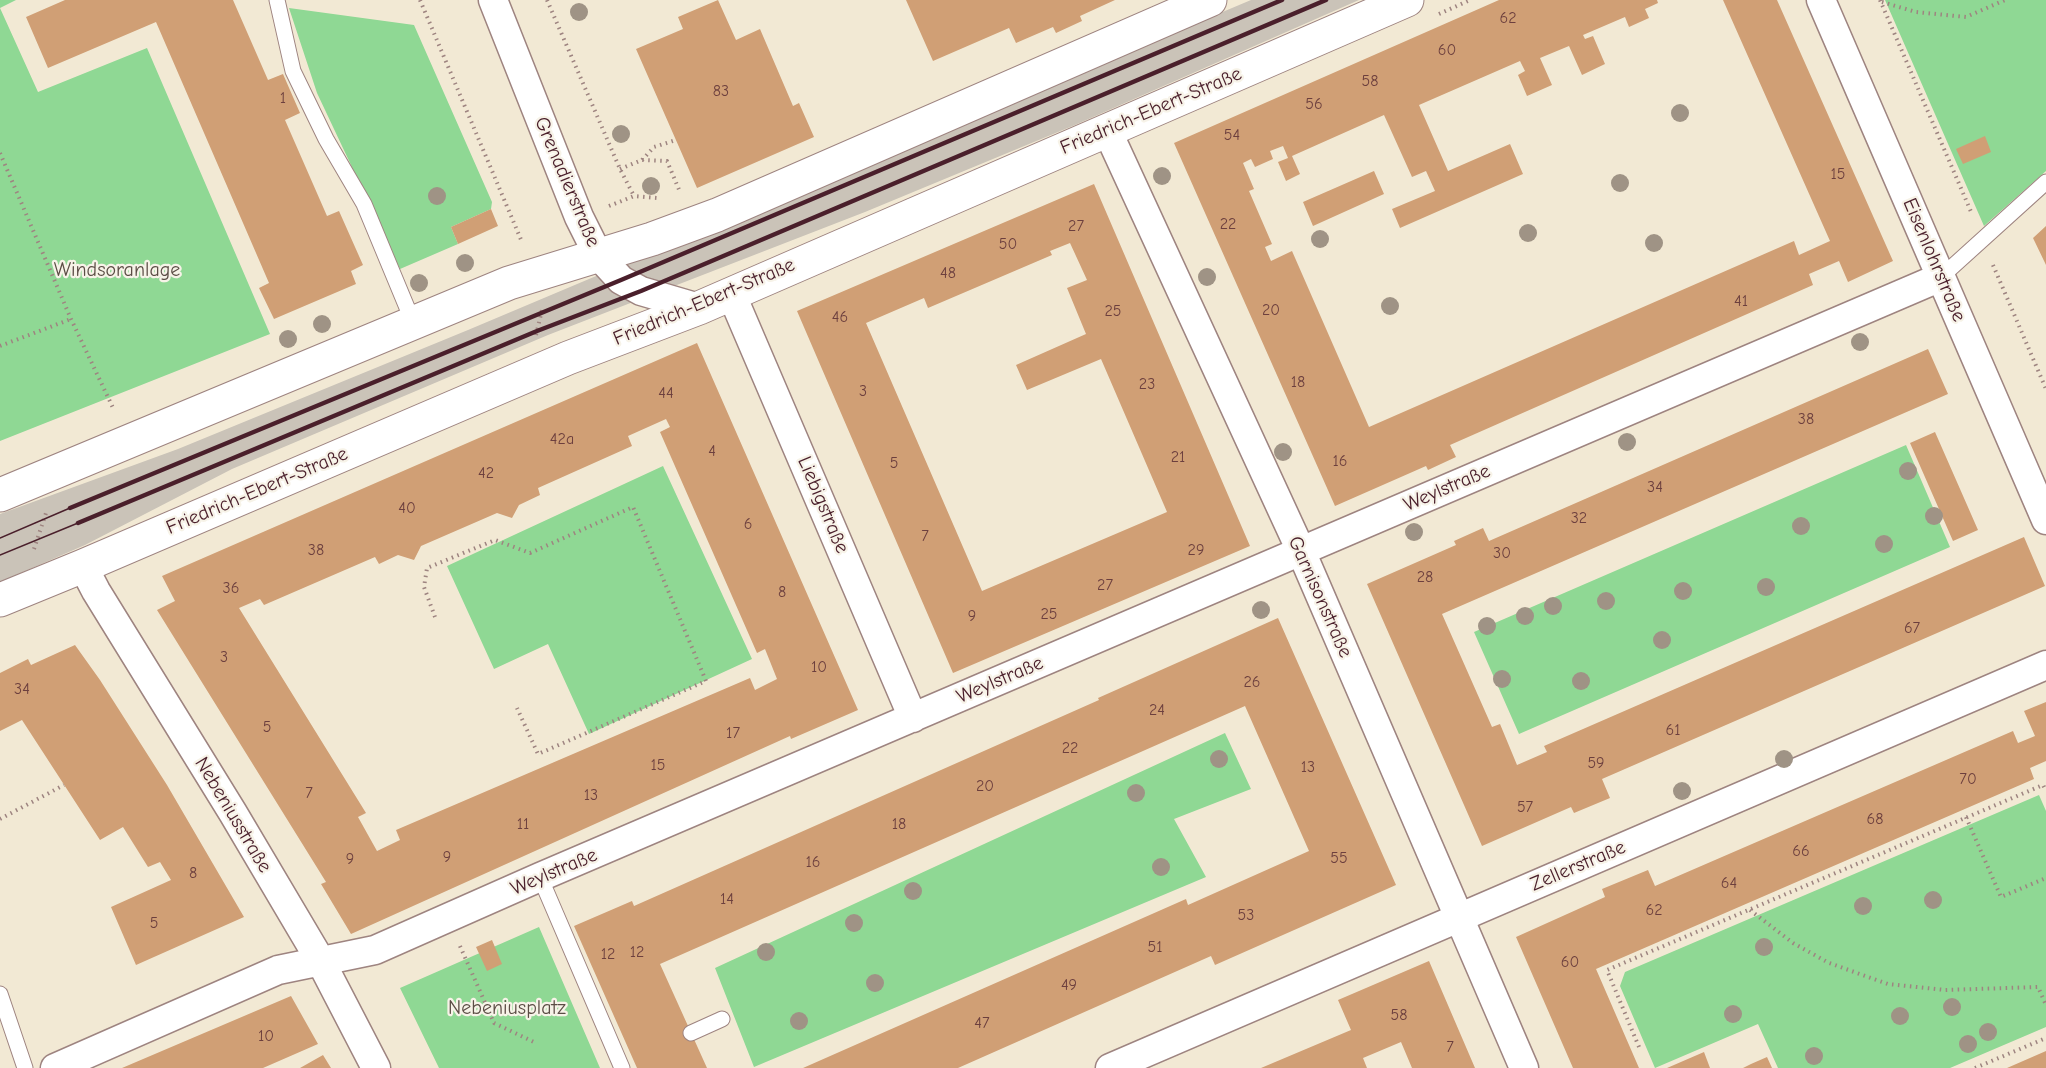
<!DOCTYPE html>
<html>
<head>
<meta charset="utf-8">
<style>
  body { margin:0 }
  canvas { display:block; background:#f2e9d4 }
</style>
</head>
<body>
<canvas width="2046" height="1068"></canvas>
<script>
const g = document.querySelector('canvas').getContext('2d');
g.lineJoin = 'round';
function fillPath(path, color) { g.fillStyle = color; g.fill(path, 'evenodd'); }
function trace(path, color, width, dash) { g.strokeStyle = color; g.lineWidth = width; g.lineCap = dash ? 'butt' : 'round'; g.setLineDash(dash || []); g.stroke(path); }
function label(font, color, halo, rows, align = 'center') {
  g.font = font + ' "Comic Neue",sans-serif'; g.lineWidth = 4.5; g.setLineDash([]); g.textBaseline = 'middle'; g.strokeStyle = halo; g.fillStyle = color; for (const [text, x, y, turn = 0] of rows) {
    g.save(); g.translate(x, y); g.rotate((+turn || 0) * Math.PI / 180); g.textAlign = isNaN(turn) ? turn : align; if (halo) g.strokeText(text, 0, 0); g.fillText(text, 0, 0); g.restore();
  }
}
fillPath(new Path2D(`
  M 1251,0 L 1359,0 L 1075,125 L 865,212 L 548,335 L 232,469 L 85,545 L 0,582 L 0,514 L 178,449 L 468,330 Z`), '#cac3b8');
fillPath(new Path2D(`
  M 0,0 L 16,0 L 0,8 L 38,92 L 147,48 L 270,334 L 0,441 Z
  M 1885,0 L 2046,0 L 2046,171 L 1984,226 Z
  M 289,8 L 414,25 L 492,202 L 491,209 L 451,227 L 458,244 L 400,269 L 317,93 Z
  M 1906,445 L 1950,547 L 1519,734 L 1474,632 Z
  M 663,466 L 752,659 L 589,734 L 548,644 L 494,669 L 447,566 Z
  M 1225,733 L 1251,789 L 1174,819 L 1206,877 L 754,1067 L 715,968 Z
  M 2039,795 L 2046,811 L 2046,1027 L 1950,1068 L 1778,1068 L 1758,1024 L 1655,1068 L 1620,986 L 1625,972 Z
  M 539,927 L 600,1068 L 439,1068 L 400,988 Z`), '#8fd894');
fillPath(new Path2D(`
  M 65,0 L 233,0 L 268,80 L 283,74 L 300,113 L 285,120 L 327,216 L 339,211 L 363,265 L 351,271 L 356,284 L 274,319 L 259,288 L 269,283 L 156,22 L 48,68 L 26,17 Z
  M 718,0 L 736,40 L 760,29 L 793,106 L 799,103 L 814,137 L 697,188 L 636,49 L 683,29 L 678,17 Z
  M 906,0 L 1115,0 L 1080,16 L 1082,21 L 1056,33 L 1053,27 L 1016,43 L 1009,28 L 933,61 Z
  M 1499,0 L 1657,0 L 1658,3 L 1645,9 L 1649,18 L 1629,27 L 1625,17 L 1583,35 L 1585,39 L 1593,36 L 1605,64 L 1582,75 L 1569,46 L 1540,58 L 1552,85 L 1527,96 L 1518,75 L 1525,71 L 1520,61 L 1419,105 L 1448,171 L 1510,144 L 1523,174 L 1400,228 L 1392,209 L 1435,191 L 1426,171 L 1412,177 L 1384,115 L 1292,156 L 1300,174 L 1286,181 L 1278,162 L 1288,158 L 1283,146 L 1270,151 L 1273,159 L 1255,167 L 1251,159 L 1243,163 L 1254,189 L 1249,191 L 1272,244 L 1265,247 L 1271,261 L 1292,251 L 1369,427 L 1794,241 L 1799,255 L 1830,241 L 1723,0 L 1777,0 L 1893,261 L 1848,282 L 1839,261 L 1809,274 L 1813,285 L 1450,445 L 1456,457 L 1428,470 L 1426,466 L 1335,506 L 1174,143 Z
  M 1985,136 L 1991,152 L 1963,164 L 1956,149 Z
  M 1374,171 L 1384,194 L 1313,226 L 1303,202 Z
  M 1094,184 L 1250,546 L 953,673 L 797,311 ZM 1070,243 L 1087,280 L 1067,288 L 1086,334 L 1016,365 L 1027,390 L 1101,359 L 1167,512 L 982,591 L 866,323 L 924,298 L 928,308 L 1052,255 L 1050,251 Z
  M 491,209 L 498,226 L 458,244 L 451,227 Z
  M 2046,226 L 2046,265 L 2033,238 Z
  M 697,343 L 858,710 L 791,739 L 790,736 L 351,934 L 321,884 L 326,882 L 157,610 L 175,601 L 162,576 ZM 666,419 L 670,427 L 660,432 L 757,653 L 765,649 L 777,679 L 755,690 L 750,678 L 396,830 L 400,840 L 377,851 L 358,817 L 366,813 L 239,608 L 260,599 L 264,605 L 375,557 L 379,564 L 398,555 L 414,560 L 421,546 L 497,513 L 512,518 L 519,505 L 540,495 L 538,488 L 632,446 L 628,436 Z
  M 1928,349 L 1948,394 L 1442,614 L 1492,727 L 1500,724 L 1517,765 L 1547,752 L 1544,746 L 2024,537 L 2045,586 L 1602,779 L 1610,798 L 1574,813 L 1571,807 L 1482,846 L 1367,584 L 1456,545 L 1454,541 L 1483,528 L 1489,541 Z
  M 1935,432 L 1978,530 L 1953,541 L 1910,443 Z
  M 1278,618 L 1396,885 L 1215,965 L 1211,956 L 958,1068 L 803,1068 L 1186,899 L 1188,905 L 1309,851 L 1245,706 L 660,964 L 707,1068 L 637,1068 L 574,926 L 632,901 L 634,906 L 1099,700 L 1098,698 Z
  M 75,645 L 100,680 L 167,785 L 244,917 L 136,965 L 111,907 L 171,880 L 160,862 L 148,867 L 123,827 L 100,840 L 22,720 L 0,731 L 0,673 L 28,659 L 31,665 Z
  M 2046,702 L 2046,761 L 2030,768 L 2034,779 L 1596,969 L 1639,1068 L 1573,1068 L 1516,937 L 1605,897 L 1602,889 L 1648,870 L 1655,886 L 2013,731 L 2018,743 L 2035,736 L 2024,711 Z
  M 492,940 L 502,964 L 487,971 L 476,947 Z
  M 1429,961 L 1475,1068 L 1412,1068 L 1401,1042 L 1363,1058 L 1367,1068 L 1261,1068 L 1351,1030 L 1338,1000 Z
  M 291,996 L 318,1044 L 263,1068 L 122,1068 Z
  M 2046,1051 L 2046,1068 L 2007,1068 Z
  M 1704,1052 L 1710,1068 L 1667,1068 Z
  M 323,1055 L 331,1068 L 300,1068 Z
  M 1767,1057 L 1772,1068 L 1743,1068 L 1751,1064 Z`), '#d09f75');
const service = new Path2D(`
  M 277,0 L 293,71 L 326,139 L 364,204 L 413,322
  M 1941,277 L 2046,182
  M 540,877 L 622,1068
  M 0,994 L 25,1068
  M 691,1033 L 722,1019`);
const minor = new Path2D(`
  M 493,0 L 579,217 L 598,255 L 621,280 L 641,291 L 699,308
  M 1821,0 L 2046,520
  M 1107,130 L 1301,551 L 1524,1068
  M 731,293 L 913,718
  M 83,566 L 96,591 L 233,813 L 320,960 L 376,1068
  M 55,1068 L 278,970 L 375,950 L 540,877 L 1941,277
  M 1110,1068 L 2046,665`);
const primary = new Path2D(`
  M 0,495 L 509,283 L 652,239 L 717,215 L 1210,0
  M 0,600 L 83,566 L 568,358 L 699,308 L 1407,0`);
trace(service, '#9e8480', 17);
trace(minor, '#9e8480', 31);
trace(primary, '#9e8480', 35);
trace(new Path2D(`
  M 420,0 L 522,242
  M 547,0 L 620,169 L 634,196
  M 1880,0 L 1972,214
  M 1882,2 L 1916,12 L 1966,17 L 2005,0
  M 1439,14 L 1470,0
  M 0,153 L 71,319 L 114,410
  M 642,160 L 654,147 L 676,140
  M 620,169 L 642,160 L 667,161 L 680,192
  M 609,206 L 634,196 L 657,198
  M 1993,265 L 2046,389
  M 536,335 L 542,310
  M 0,346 L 71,319
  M 34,549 L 46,513
  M 435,617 L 424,587 L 427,568 L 495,540 L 530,553 L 633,507 L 706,681 L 538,754 L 517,708
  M 1966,817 L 2001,897 L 2046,878
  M 0,819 L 64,785
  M 1750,910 L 1793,943 L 1829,963 L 1888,984 L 1945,990 L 2038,987 L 2046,1005
  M 460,946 L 494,1023 L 536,1043
  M 1639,1047 L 1607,970 L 2043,785 L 2046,791
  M 1975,1068 L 2046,1038`), '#9e8480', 4, [1.5, 4.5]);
trace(service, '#fff', 15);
trace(minor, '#fff', 28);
trace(primary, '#fff', 33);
trace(new Path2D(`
  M 0,538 L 70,508
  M 0,555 L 78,523`), '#4a1f2b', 1.5);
trace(new Path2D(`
  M 70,508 L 621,280 L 1282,0
  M 78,523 L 537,331 L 641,291 L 1326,0`), '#4a1f2b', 4.5);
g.fillStyle = '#9f9385';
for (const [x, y] of [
  [579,12],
  [1680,113],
  [621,134],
  [1162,176],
  [1620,183],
  [651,186],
  [437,196],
  [1528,233],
  [1320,239],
  [1654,243],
  [465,263],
  [1207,277],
  [419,283],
  [1390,306],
  [322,324],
  [288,339],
  [1860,342],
  [1627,442],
  [1283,452],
  [1908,471],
  [1934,516],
  [1801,526],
  [1414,532],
  [1884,544],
  [1766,587],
  [1683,591],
  [1606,601],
  [1553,606],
  [1261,610],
  [1525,616],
  [1487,626],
  [1662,640],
  [1502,679],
  [1581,681],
  [1219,759],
  [1784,759],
  [1682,791],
  [1136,793],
  [1161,867],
  [913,891],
  [1933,900],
  [1863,906],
  [854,923],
  [1764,947],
  [766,952],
  [875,983],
  [1952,1007],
  [1733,1014],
  [1900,1016],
  [799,1021],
  [1988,1032],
  [1968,1044],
  [1814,1056]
]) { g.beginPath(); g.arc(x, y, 9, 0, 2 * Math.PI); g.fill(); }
label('16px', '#6c3f3e', null, [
  ["62",1508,18],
  ["60",1447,50],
  ["58",1370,81],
  ["83",721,91],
  ["1",283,98],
  ["56",1314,104],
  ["54",1232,135],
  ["15",1838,174],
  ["22",1228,224],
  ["27",1076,226],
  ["50",1008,244],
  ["48",948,273],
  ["41",1741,301],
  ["20",1271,310],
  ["25",1113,311],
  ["46",840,317],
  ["18",1298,382],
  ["23",1147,384],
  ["3",863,391],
  ["44",666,393],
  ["38",1806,419],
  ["42a",562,439],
  ["4",712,451],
  ["21",1178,457],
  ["16",1340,461],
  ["5",894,463],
  ["42",486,473],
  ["34",1655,487],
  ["40",407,508],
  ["32",1579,518],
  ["6",748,524],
  ["7",925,536],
  ["38",316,550],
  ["29",1196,550],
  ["30",1502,553],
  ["28",1425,577],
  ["27",1105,585],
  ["36",231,588],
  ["8",782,592],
  ["25",1049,614],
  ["9",972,616],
  ["67",1912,628],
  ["3",224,657],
  ["10",819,667],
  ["26",1252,682],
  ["34",22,689],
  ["24",1157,710],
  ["5",267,727],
  ["61",1673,730],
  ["17",733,733],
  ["22",1070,748],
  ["59",1596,763],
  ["15",658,765],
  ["13",1308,767],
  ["70",1968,779],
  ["20",985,786],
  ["7",309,793],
  ["13",591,795],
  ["57",1525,807],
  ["68",1875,819],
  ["11",523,824],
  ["18",899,824],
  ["66",1801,851],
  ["9",447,857],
  ["55",1339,858],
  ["9",350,859],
  ["16",813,862],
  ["8",193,873],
  ["64",1729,883],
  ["14",727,899],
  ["62",1654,910],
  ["53",1246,915],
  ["5",154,923],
  ["51",1155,947],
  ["12",637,952],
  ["12",608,954],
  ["60",1570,962],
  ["49",1069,985],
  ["58",1399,1015],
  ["47",982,1023],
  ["10",266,1036],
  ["7",1450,1047]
]);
label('20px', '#4a1f2b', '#f7f3e8', [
  ["Friedrich-Ebert-Straße",1151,111,-23],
  ["Grenadierstraße",567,182,67],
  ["Eisenlohrstraße",1934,260,67],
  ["Friedrich-Ebert-Straße",704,302,-23],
  ["Weylstraße",1447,488,-23],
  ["Friedrich-Ebert-Straße",257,491,-23],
  ["Liebigstraße",823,505,67],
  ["Garnisonstraße",1320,597,66],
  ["Weylstraße",1000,680,-23],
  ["Nebeniusstraße",233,815,59],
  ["Zellerstraße",1578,866,-23],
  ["Weylstraße",554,872,-23]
]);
label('20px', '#5b4d45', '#f7f3e8', [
  ["Windsoranlage",117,270],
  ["Nebeniusplatz",507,1008]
]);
</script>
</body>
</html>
